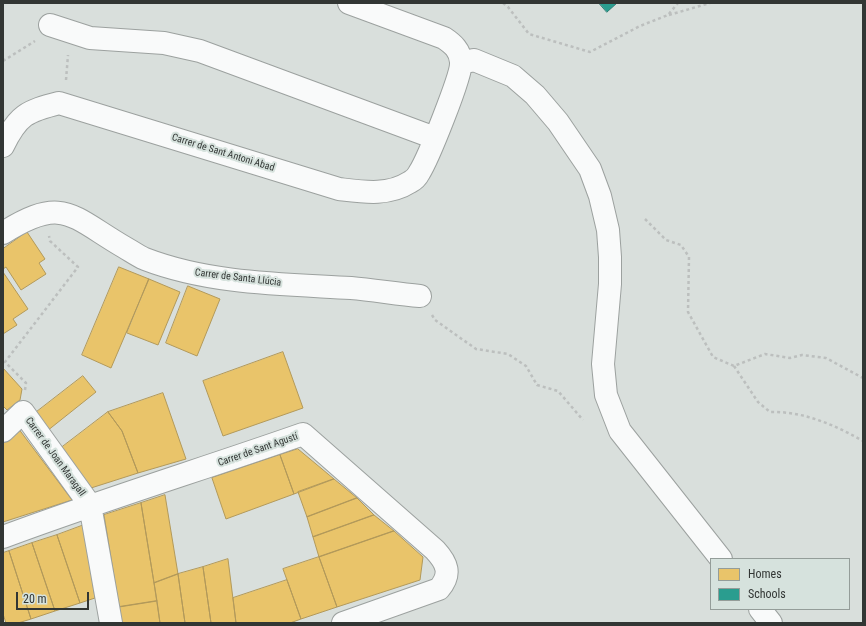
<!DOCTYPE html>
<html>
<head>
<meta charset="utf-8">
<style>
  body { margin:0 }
  #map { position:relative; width:866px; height:626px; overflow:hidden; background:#d9dfdc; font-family:"Roboto Condensed",sans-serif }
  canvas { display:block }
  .frame { position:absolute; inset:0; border:4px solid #323634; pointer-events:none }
  .legend { position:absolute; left:710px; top:558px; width:140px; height:52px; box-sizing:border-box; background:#d6e2dd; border:1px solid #949d99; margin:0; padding:5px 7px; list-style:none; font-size:12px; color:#323634 }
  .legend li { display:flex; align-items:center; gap:8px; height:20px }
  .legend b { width:20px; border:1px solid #949d99 }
  .scale { position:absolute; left:16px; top:592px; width:73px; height:18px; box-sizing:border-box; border:2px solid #323634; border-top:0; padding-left:5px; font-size:12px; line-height:14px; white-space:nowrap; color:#323634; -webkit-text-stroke:3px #d6e2dd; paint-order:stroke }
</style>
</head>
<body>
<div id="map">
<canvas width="866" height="626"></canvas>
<div class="frame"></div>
<ul class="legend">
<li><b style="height:11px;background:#e9c46a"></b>Homes</li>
<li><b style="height:11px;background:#2a9d8f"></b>Schools</li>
</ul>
<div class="scale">20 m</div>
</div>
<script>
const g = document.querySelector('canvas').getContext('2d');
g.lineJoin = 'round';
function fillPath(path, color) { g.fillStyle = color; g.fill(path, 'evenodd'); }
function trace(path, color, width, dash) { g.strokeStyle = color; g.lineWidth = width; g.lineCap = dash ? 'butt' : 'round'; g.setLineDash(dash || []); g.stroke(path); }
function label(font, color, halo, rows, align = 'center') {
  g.font = font + ' "Roboto Condensed",sans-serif'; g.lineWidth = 4; g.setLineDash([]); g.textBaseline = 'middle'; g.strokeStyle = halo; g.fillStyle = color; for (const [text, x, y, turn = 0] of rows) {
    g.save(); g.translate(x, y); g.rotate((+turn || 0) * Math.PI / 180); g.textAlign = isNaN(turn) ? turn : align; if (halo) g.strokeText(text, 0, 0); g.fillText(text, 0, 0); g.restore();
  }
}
const homes = new Path2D(`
  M 27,232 L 45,259 L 39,263 L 46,274 L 21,290 L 6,267 L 3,269 L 3,249 Z
  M 119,267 L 149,279 L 111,368 L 82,355 Z
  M 3,272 L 28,309 L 13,319 L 17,325 L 3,334 Z
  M 149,279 L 180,292 L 158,345 L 127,333 Z
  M 188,286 L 220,299 L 197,356 L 166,343 Z
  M 283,352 L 303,408 L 223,436 L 203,381 Z
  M 3,368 L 22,389 L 20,400 L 7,410 L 3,406 Z
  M 83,376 L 96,392 L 47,431 L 34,414 Z
  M 163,393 L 186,459 L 138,473 L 122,431 L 108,412 Z
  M 108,412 L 122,431 L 138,473 L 91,488 L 61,448 Z
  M 18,428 L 72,500 L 3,522 L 3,443 Z
  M 298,449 L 334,479 L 294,494 L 280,455 Z
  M 280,455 L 294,494 L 226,519 L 212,478 Z
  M 334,479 L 357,498 L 307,517 L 298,492 Z
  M 165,495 L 178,574 L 154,583 L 141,503 Z
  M 357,498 L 374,515 L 313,537 L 307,517 Z
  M 141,503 L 157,601 L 119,607 L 104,515 Z
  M 374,515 L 394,531 L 319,557 L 313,537 Z
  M 84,525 L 95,598 L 80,603 L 57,535 Z
  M 394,531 L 423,557 L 420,580 L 337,607 L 319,557 Z
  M 57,535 L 80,603 L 55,611 L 32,543 Z
  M 32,543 L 55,611 L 31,619 L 9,551 Z
  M 9,551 L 31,619 L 18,623 L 6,623 L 3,614 L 3,553 Z
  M 319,557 L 337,607 L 301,619 L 283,569 Z
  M 228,559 L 236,623 L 211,623 L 203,567 Z
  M 203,567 L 211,623 L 185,623 L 178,574 Z
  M 178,574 L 185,623 L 160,623 L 154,583 Z
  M 287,580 L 301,619 L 290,623 L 236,623 L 233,598 Z
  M 157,601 L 160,623 L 121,623 L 119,607 Z`);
fillPath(homes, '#e9c46a');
trace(homes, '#b2995a', 1);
const schools = new Path2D(`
  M 599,3 L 617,3 L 607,12 Z`);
fillPath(schools, '#2a9d8f');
trace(schools, '#2c7e74', 1);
const minor = new Path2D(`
  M 50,25 L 90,38 L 164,43 L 200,51 L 435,138
  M 461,63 L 474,60 L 513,76 L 535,95 L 558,122 L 590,169 L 600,196 L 608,230 L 610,257 L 610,284 L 603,364 L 606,395 L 620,431 L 721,559
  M 3,146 C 18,115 27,111 59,103 L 339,189 C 364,192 388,196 410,182 C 414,180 417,177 419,173 C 428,159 462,75 461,62 C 460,50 453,44 444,38 L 349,3
  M 3,233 C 63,195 71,216 124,247 C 131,251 138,256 145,259 C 210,284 283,284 351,288 C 374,290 397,294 420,296
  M 3,431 L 23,412 L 90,505 L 111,623
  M 3,537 C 102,500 203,469 303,434 L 435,550 C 447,563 452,574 439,589 L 343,623
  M 760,609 L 771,623`);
trace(minor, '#9ca19f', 24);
trace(new Path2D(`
  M 503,3 L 508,7 L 529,34 L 590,52 L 640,26 L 668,15 L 678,3
  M 669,15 L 710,3
  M 3,61 L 35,41
  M 66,80 L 68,55
  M 645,219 L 666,240 L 681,245 L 689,257 L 688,312 L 713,357 L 734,366 L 765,354 L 790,358 L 802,355 L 826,358 L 863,378
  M 432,315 L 435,320 L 476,349 L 508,354 L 526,366 L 537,385 L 558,391 L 583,420
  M 734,366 L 758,402 L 770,412 C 803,411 835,425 863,441
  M 25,390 L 26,383 L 5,362 L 78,267 L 50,241 L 49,236`), '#bcbfbe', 2.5, [3, 3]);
trace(minor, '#f9fafa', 22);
label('10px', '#323634', '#d6e2dd', [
  ["Carrer de Sant Antoni Abad",223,153,17],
  ["Carrer de Santa Llúcia",238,278,7],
  ["Carrer de Sant Agustí",258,450,-19],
  ["Carrer de Joan Maragall",55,457,54]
]);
</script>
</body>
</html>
